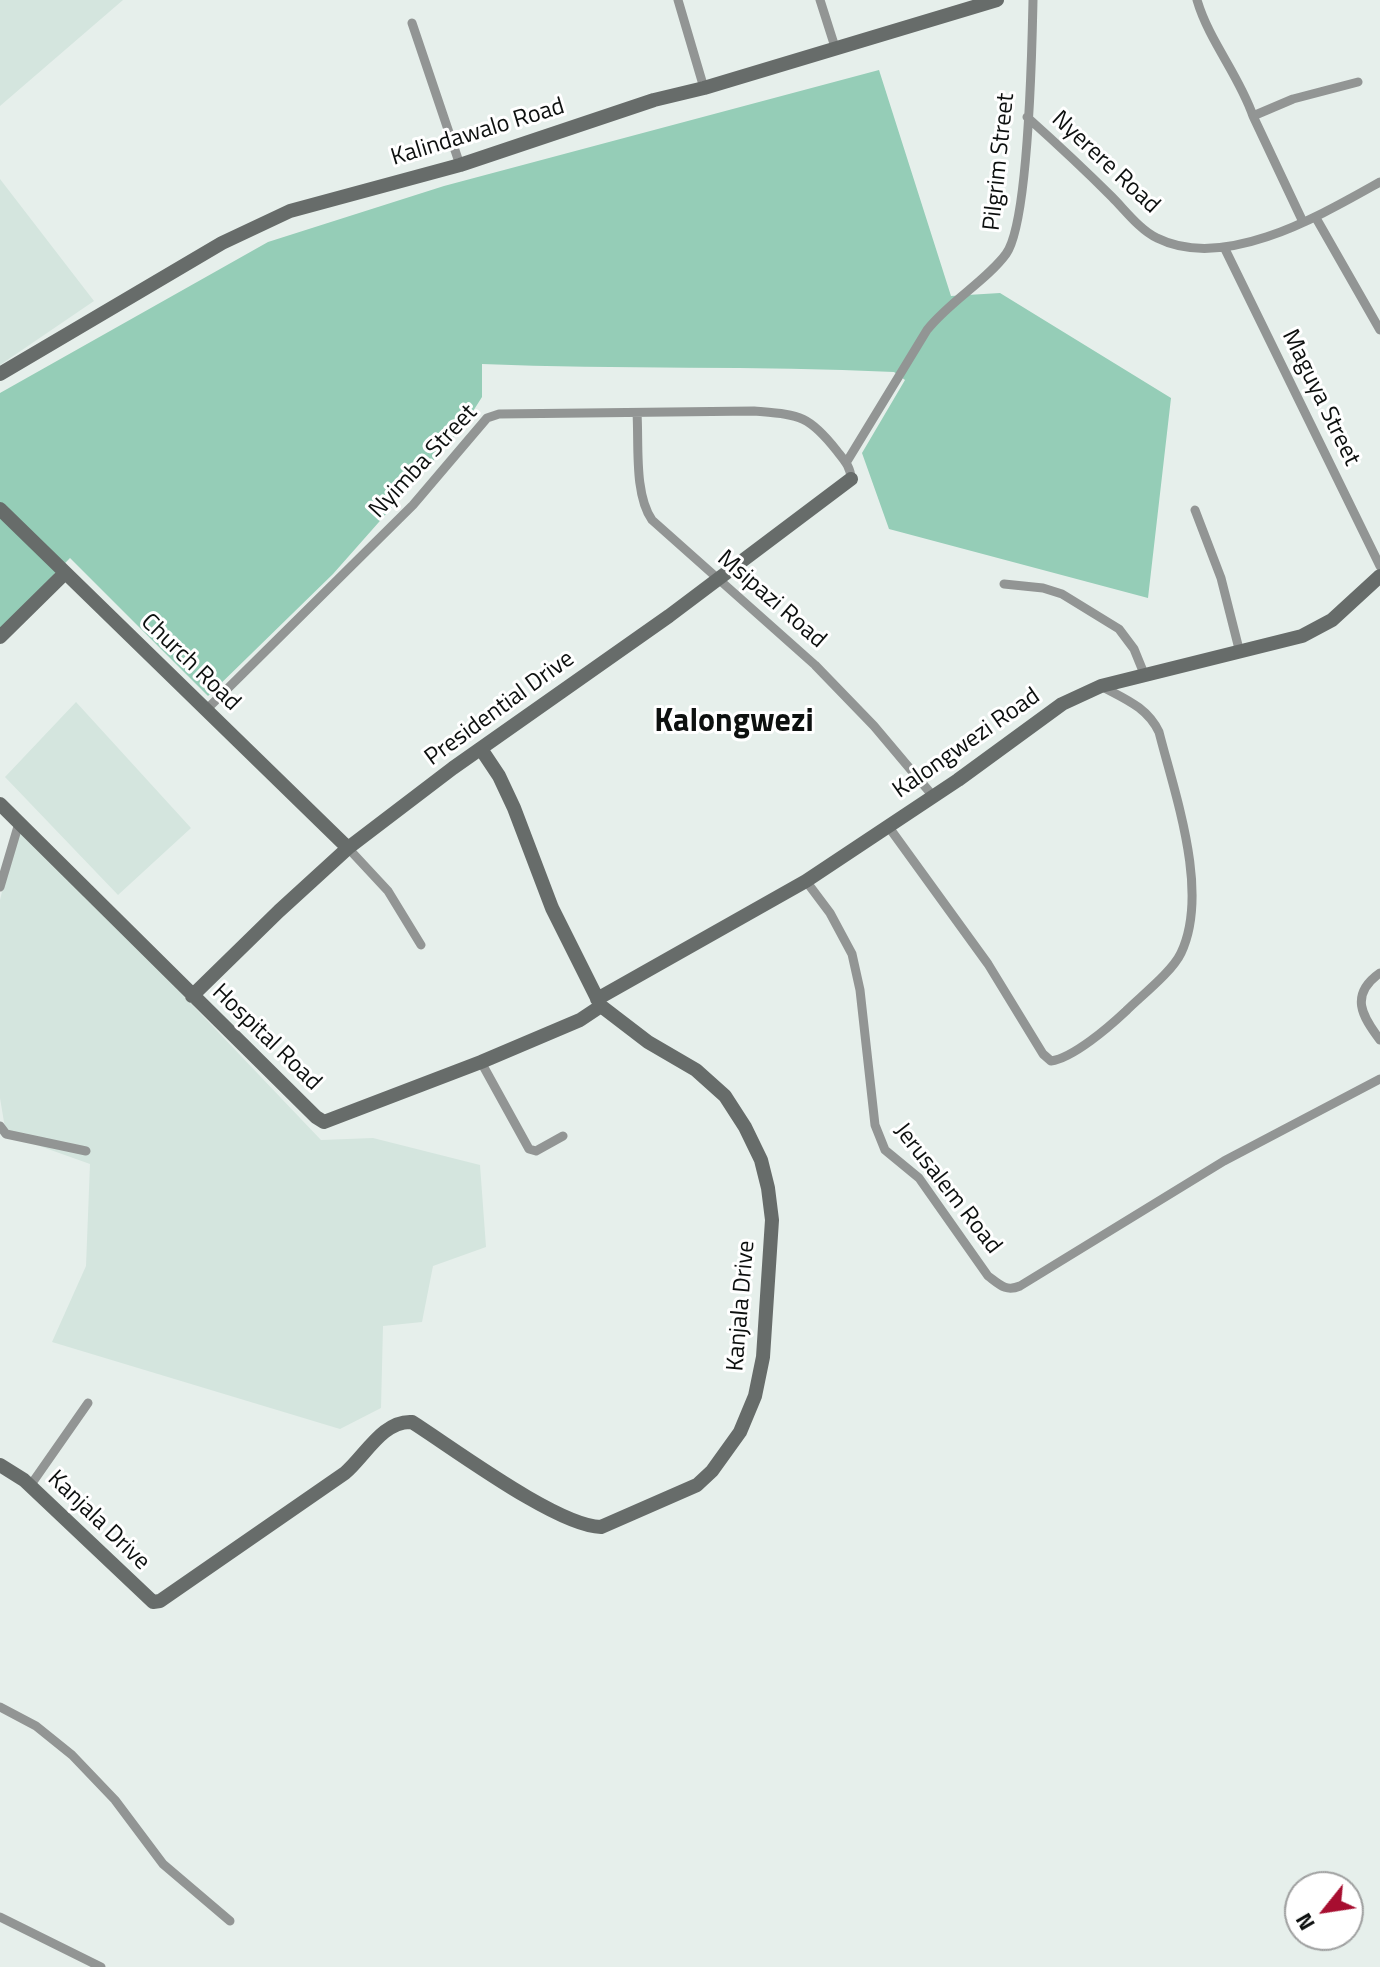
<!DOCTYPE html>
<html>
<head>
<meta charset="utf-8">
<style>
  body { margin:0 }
  #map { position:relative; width:1380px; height:1967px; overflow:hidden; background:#e6efeb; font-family:"Titillium Web",sans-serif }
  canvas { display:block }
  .north { position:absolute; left:1284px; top:1871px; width:80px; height:80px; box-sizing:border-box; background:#fff; border:2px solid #9e9f9f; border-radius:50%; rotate:240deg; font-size:22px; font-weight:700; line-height:32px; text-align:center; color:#0d100f }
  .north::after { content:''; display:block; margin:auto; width:28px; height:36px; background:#a70e30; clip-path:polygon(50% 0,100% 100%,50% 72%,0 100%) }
</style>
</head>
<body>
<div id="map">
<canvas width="1380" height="1967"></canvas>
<div class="north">N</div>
</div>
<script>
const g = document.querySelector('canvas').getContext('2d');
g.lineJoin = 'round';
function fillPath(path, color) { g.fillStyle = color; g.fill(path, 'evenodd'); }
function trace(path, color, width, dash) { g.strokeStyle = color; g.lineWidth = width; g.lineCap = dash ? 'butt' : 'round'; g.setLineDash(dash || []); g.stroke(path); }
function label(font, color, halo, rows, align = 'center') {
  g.font = font + ' "Titillium Web",sans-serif'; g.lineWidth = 6; g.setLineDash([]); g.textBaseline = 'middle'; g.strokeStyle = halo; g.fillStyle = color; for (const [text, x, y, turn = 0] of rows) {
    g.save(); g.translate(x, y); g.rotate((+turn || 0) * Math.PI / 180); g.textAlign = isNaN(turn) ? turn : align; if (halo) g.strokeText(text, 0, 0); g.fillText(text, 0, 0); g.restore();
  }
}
fillPath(new Path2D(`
  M 0,0 L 123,0 L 0,106 Z
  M 0,179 L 94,301 L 0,365 Z
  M 76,702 L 191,828 L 118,895 L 5,777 Z
  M 19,823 L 321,1140 L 373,1138 L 480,1165 L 486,1247 L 433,1266 L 422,1322 L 383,1326 L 381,1408 L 340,1429 L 52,1342 L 86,1266 L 90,1164 L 6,1134 L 0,1098 L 0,900 Z`), '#d4e5de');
fillPath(new Path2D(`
  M 879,70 L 951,296 L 1000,293 L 1171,398 L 1148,598 L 889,529 L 862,453 L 905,380 L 894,372 C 757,365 619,370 482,364 L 482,397 L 463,427 L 333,574 L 208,696 L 70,558 L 0,630 L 0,393 L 268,242 L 444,186 Z`), '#95cdb7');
trace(new Path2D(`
  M 678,0 L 704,88
  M 820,0 L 835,47
  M 1197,0 C 1209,41 1239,75 1253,116
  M 412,23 L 460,165
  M 1027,117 C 1056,143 1084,169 1112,197 C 1125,210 1140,230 1157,238 C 1225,272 1321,215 1380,182
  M 1316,218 L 1380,330
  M 1303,222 L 1253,116 L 1293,99 L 1358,82
  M 1224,247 L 1380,566
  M 637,413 C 639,445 634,494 652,520 L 815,665 L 874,726 L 933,796
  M 846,463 L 927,330 C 949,302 987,280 1006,254 C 1029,223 1032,46 1033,0
  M 1195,510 L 1221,578 L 1240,653
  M 1004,584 L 1043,588 L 1062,594 L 1119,629 L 1134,649 L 1145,676
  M 207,709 L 413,505 L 487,418 L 499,414 L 754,411 C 799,415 808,414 837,451 C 844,460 851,467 851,479
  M 888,826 L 988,964 L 1043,1054 L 1051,1061 C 1073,1058 1109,1027 1126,1011 C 1141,996 1172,972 1181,953 C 1210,892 1175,795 1159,732 C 1147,707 1125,699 1101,686
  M 348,848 L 388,891 L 421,945
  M 806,881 L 830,913 L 852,954 L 860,990 L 875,1125 L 885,1150 L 919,1178 L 988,1276 C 1000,1285 1006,1292 1020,1286 L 1224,1161 L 1380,1079
  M 0,887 L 19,823
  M 1380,973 C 1349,995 1362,1016 1380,1040
  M 481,1062 L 529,1149 L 536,1151 L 563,1136
  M 0,1126 L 6,1134 L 86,1151
  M 30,1486 L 88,1403
  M 0,1707 L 36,1726 L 72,1755 L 115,1800 L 163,1864 L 230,1921
  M 0,1917 L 101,1967`), '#929594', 9);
trace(new Path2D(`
  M 0,374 L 222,243 L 290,211 L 460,165 L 654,100 L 704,88 L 997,0
  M 0,509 L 348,848
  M 0,637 L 65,573
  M 0,804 L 316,1117 L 324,1122 L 481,1062 L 580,1020 L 601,1006
  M 192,996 L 279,911 L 348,848 L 453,768 L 669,616 L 851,479
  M 597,999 L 806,881 L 958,780 L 1062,704 L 1101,686 L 1302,636 L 1332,620 L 1380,576
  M 0,1465 L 24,1480 L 153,1602 L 160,1601 L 345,1473 C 365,1456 383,1420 412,1422 C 453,1448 557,1526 601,1527 L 697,1485 L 712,1471 L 740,1432 L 755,1396 L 763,1357 L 772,1220 L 768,1188 L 761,1160 L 745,1127 L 725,1096 L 696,1070 L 648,1042 L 601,1006 L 552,908 L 514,808 L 499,776 L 481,749`), '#676c6a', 14);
label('24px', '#0d100f', '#fff', [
  ["Kalindawalo Road",478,133,-17],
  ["Pilgrim Street",1000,162,-84],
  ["Nyerere Road",1105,163,43],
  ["Maguya Street",1320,398,64],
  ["Nyimba Street",424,462,-47],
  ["Msipazi Road",771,600,41],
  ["Church Road",190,663,44],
  ["Presidential Drive",500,709,-36],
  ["Kalongwezi Road",967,744,-35],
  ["Hospital Road",266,1038,44],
  ["Jerusalem Road",947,1189,52],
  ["Kanjala Drive",742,1306,-85],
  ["Kanjala Drive",98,1521,44]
]);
label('bold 32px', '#0d100f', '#fff', [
  ["Kalongwezi",734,723]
]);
</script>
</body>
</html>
